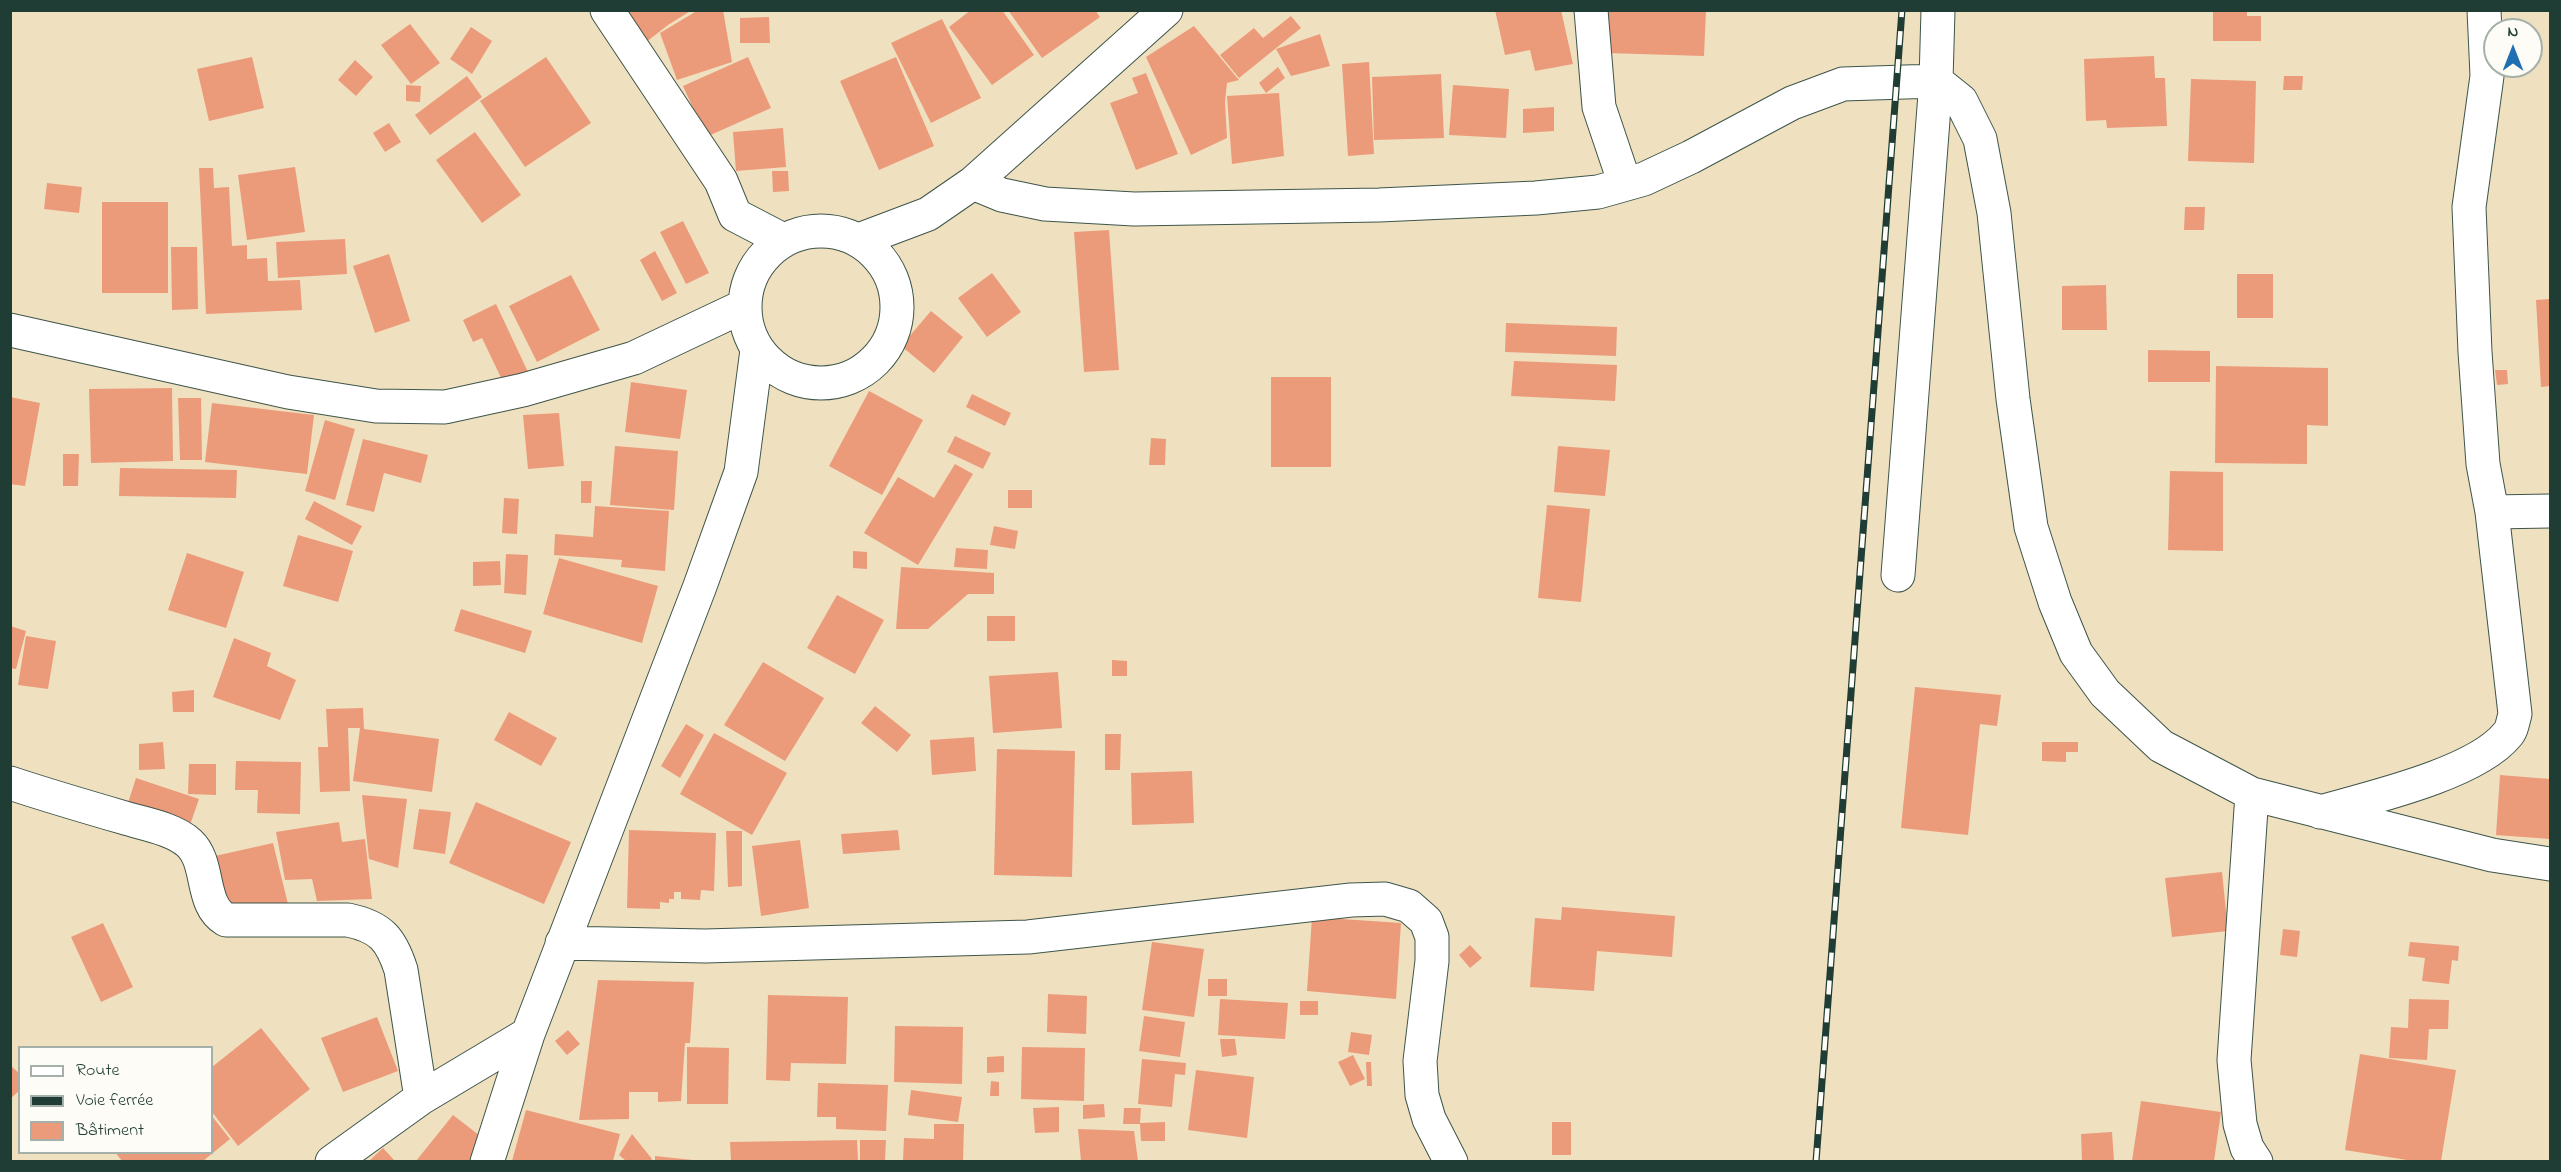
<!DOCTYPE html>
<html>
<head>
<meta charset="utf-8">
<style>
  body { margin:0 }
  #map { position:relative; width:2561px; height:1172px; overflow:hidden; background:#efe0c0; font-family:"Indie Flower",sans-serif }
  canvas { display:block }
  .frame { position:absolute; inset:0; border:12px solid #1f3d34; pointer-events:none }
  .legend { position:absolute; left:18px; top:1046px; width:195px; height:108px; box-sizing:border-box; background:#fdfcf7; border:2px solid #a4b0a9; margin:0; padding:8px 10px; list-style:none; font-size:18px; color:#1f3d34 }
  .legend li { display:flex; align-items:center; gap:12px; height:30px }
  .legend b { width:30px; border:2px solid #a4b0a9 }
  .north { position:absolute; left:2483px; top:18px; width:60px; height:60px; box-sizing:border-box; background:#fdfcf7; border:2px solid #a4b0a9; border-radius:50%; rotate:0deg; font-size:16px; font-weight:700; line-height:24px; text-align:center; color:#1f3d34 }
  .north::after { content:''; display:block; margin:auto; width:21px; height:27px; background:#1f6fb2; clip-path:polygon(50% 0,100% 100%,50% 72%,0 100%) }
</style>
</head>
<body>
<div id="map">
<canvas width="2561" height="1172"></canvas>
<div class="frame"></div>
<ul class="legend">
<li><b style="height:8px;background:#fff"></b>Route</li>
<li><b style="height:8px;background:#1f3d34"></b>Voie ferrée</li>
<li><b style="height:16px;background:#ec9b7a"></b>Bâtiment</li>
</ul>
<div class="north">N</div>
</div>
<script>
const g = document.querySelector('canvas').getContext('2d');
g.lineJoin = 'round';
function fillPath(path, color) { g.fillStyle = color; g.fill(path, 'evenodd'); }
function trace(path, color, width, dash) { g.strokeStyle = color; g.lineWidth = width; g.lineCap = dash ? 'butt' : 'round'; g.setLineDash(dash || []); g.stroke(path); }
fillPath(new Path2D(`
  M 614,10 L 692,10 L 668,25 L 636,50 Z
  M 713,10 L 723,10 L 732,62 L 677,80 L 660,33 L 695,12 Z
  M 971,10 L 1002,10 L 1034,55 L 992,85 L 949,27 Z
  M 1008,10 L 1095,10 L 1100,17 L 1042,58 Z
  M 1495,10 L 1561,10 L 1573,64 L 1535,71 L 1530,50 L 1505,55 Z
  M 1608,10 L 1706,10 L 1704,56 L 1606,53 Z
  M 2213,10 L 2247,10 L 2247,16 L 2261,16 L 2261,41 L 2213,41 Z
  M 1291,16 L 1301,28 L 1239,78 L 1220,55 L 1254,28 L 1263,38 Z
  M 769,17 L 770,43 L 740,43 L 740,18 Z
  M 942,19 L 981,98 L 931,123 L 891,43 Z
  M 410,24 L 440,63 L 411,84 L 381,45 Z
  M 1194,26 L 1239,80 L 1227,83 L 1225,102 L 1227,138 L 1191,155 L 1146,57 Z
  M 471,27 L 492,41 L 472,74 L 450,59 Z
  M 1320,34 L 1330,66 L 1291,76 L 1276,49 Z
  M 2154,56 L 2155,78 L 2165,78 L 2167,126 L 2107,128 L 2106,120 L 2086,121 L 2084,59 Z
  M 252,57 L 264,108 L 209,121 L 197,69 Z
  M 546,57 L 591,123 L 525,167 L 480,101 Z
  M 748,57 L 771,108 L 706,137 L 683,86 Z
  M 896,57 L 934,146 L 879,170 L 840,81 Z
  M 355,60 L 373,77 L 356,96 L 338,80 Z
  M 1369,62 L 1374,154 L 1348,156 L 1342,64 Z
  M 1278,67 L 1285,78 L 1266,93 L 1259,83 Z
  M 1146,73 L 1178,154 L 1136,170 L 1110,103 L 1138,93 L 1132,78 Z
  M 1441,74 L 1444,138 L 1374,140 L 1372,77 Z
  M 467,76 L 482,97 L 430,135 L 415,115 Z
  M 2284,76 L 2303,76 L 2302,90 L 2283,90 Z
  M 2191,79 L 2256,81 L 2254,163 L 2188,161 Z
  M 406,85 L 421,86 L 420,102 L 406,101 Z
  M 1453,85 L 1509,89 L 1506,138 L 1449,135 Z
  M 1279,93 L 1284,156 L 1232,164 L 1227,96 Z
  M 1554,107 L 1554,131 L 1523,133 L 1523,109 Z
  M 389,123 L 401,142 L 385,152 L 373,133 Z
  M 783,128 L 786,167 L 736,171 L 733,132 Z
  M 475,132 L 521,195 L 482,223 L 436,160 Z
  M 295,167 L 305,232 L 247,240 L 238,175 Z
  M 199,168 L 213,168 L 214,188 L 229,187 L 232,246 L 247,245 L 247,259 L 267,258 L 268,281 L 300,280 L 302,310 L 206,314 Z
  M 772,171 L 788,171 L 789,191 L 773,192 Z
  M 47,183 L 82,187 L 79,213 L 44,209 Z
  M 102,202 L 168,202 L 168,293 L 102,293 Z
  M 2185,207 L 2205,207 L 2204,230 L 2184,230 Z
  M 683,221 L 709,273 L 686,284 L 660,232 Z
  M 1109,230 L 1119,370 L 1084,372 L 1074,232 Z
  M 345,239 L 347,274 L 278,278 L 276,242 Z
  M 171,247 L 197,247 L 198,309 L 172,310 Z
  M 655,251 L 677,293 L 662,301 L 640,260 Z
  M 389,254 L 410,321 L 375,333 L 353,266 Z
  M 992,273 L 1021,312 L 987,337 L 958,298 Z
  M 2237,274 L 2273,274 L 2273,318 L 2237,318 Z
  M 571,275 L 600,330 L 537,362 L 509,306 Z
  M 2106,285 L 2107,330 L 2062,330 L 2062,286 Z
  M 2550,299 L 2550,386 L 2541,387 L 2536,300 Z
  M 496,304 L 528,372 L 504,384 L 482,338 L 473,342 L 463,320 Z
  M 931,311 L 963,337 L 934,373 L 901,346 Z
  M 1506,323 L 1617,327 L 1616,356 L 1505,352 Z
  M 2148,350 L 2210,351 L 2210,382 L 2148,382 Z
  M 1514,361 L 1617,365 L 1615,401 L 1511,396 Z
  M 2216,366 L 2328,368 L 2328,426 L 2307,425 L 2307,464 L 2215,463 Z
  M 2495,370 L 2507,370 L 2508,384 L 2497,385 Z
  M 1271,377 L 1331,377 L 1331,467 L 1271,467 Z
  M 631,382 L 687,390 L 680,439 L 625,432 Z
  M 172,388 L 173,461 L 91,463 L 89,389 Z
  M 869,391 L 923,420 L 882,495 L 829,466 Z
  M 972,394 L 1011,413 L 1005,426 L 966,407 Z
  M 10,397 L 40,403 L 25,486 L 10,484 Z
  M 178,398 L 201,398 L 202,460 L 180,460 Z
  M 212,403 L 314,415 L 307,474 L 205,462 Z
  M 559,413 L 564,466 L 528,469 L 523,415 Z
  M 325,420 L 355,429 L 335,500 L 305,491 Z
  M 955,436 L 991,453 L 983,469 L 947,452 Z
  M 1151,438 L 1166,439 L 1165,465 L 1149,465 Z
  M 363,439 L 428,455 L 421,483 L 384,473 L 374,512 L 346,505 Z
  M 615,446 L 678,451 L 674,510 L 610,505 Z
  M 1558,446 L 1610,450 L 1605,496 L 1554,492 Z
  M 63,454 L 79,454 L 78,486 L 63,486 Z
  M 955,464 L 973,474 L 918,565 L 864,533 L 898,477 L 934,498 Z
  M 120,468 L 237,470 L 236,498 L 119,496 Z
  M 2170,471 L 2223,472 L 2223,551 L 2168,550 Z
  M 581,481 L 592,481 L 591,503 L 581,503 Z
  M 1008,490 L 1032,490 L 1032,508 L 1008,508 Z
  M 504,498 L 519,499 L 517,534 L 502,533 Z
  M 314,501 L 362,526 L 352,545 L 305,519 Z
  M 1547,505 L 1590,509 L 1581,602 L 1538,598 Z
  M 595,506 L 669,511 L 665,571 L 621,567 L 622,560 L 554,555 L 555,534 L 593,537 Z
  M 994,526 L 1018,531 L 1015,549 L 990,545 Z
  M 298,535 L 353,551 L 338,602 L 283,586 Z
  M 956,548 L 988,550 L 987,569 L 954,567 Z
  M 853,551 L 867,552 L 867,569 L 853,568 Z
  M 187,553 L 244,572 L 226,628 L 168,610 Z
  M 506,554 L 528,555 L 526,595 L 504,593 Z
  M 559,558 L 658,586 L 642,643 L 543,614 Z
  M 500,561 L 501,585 L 473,586 L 473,562 Z
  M 901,567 L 994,573 L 994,594 L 968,594 L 928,629 L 896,629 Z
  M 837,595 L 884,620 L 855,674 L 807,648 Z
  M 461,609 L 532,631 L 525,653 L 454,631 Z
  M 987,616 L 1015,616 L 1015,641 L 987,641 Z
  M 10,626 L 26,631 L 16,669 L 10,668 Z
  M 26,636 L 56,641 L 48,689 L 18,685 Z
  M 234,638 L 271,653 L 267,666 L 296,680 L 280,720 L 213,697 Z
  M 1112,660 L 1127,661 L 1127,676 L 1112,676 Z
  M 763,662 L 824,698 L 785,761 L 724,725 Z
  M 1058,672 L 1062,728 L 993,733 L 989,676 Z
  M 1915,687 L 2001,695 L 1997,726 L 1980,724 L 1968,835 L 1901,828 Z
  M 194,690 L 194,712 L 173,712 L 172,692 Z
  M 875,706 L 911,735 L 897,752 L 861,723 Z
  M 363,708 L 364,729 L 439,739 L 432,792 L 353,781 L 360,728 L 348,728 L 350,791 L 320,792 L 318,747 L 328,747 L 326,709 Z
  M 509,712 L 557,738 L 541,766 L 494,740 Z
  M 686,724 L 704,735 L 680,778 L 661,766 Z
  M 714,733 L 787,773 L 752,835 L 680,794 Z
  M 1105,734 L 1121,734 L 1120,770 L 1105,770 Z
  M 974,737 L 976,771 L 932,775 L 930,740 Z
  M 163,742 L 165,769 L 139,770 L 139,744 Z
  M 2042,742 L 2078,742 L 2078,752 L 2066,752 L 2066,762 L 2042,761 Z
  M 997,749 L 1075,751 L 1072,877 L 994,875 Z
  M 236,761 L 301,762 L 300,814 L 257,813 L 258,790 L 235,790 Z
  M 189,764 L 216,764 L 216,795 L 188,794 Z
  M 1192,771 L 1194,823 L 1132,825 L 1131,773 Z
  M 2500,775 L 2550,779 L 2550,839 L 2496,835 Z
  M 136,778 L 199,799 L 189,828 L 127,806 Z
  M 362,795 L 407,799 L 398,868 L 369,859 Z
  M 476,802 L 571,842 L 544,904 L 449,863 Z
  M 419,809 L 451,812 L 445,854 L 413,849 Z
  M 339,822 L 342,842 L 365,839 L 372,899 L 317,901 L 312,879 L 285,880 L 276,832 Z
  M 629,830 L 716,833 L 714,891 L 701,890 L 700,900 L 681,899 L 681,892 L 674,892 L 674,899 L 669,899 L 669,903 L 660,902 L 660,909 L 627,908 Z
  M 898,830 L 900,850 L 843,854 L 841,834 Z
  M 726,831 L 742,831 L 742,886 L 728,887 Z
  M 800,840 L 809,908 L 761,916 L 752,846 Z
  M 273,843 L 288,904 L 229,918 L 215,856 Z
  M 2222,872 L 2228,931 L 2172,937 L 2165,878 Z
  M 1562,907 L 1675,916 L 1672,957 L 1597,951 L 1594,991 L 1530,987 L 1535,918 L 1561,920 Z
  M 1312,917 L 1401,923 L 1396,999 L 1307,991 Z
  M 103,923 L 133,987 L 101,1002 L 71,937 Z
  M 2283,929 L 2300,931 L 2297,957 L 2280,955 Z
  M 1152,942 L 1204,949 L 1194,1017 L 1142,1010 Z
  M 2410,942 L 2459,946 L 2458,961 L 2452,960 L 2449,984 L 2422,981 L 2425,958 L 2408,956 Z
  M 1470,945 L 1482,958 L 1470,968 L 1459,955 Z
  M 1208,979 L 1227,979 L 1227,996 L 1208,996 Z
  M 598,980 L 694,982 L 690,1043 L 685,1043 L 681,1101 L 658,1102 L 658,1092 L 629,1092 L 629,1119 L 579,1120 Z
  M 1048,994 L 1087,996 L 1086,1034 L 1047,1032 Z
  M 768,995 L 848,997 L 846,1064 L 791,1063 L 790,1081 L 766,1080 Z
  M 1220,999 L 1288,1003 L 1285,1039 L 1218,1035 Z
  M 2409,999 L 2449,1000 L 2448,1029 L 2429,1029 L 2427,1060 L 2389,1058 L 2391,1027 L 2408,1028 Z
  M 1300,1001 L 1318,1001 L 1318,1015 L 1300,1015 Z
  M 1144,1016 L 1185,1022 L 1180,1057 L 1139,1051 Z
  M 377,1017 L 398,1071 L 343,1092 L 321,1038 Z
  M 895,1026 L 963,1027 L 962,1084 L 894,1082 Z
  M 261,1028 L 310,1089 L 238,1146 L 212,1112 L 212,1067 Z
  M 568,1030 L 580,1044 L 567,1055 L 555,1041 Z
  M 1351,1032 L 1372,1035 L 1369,1055 L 1348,1052 Z
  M 1220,1039 L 1235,1039 L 1237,1055 L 1222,1057 Z
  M 687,1047 L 729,1048 L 728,1104 L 687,1104 Z
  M 1022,1047 L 1085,1048 L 1084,1101 L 1021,1099 Z
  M 2360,1054 L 2456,1070 L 2441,1161 L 2413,1161 L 2345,1150 Z
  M 1353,1055 L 1365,1079 L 1350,1086 L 1338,1062 Z
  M 1004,1056 L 1004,1072 L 987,1073 L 987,1057 Z
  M 1142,1059 L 1186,1063 L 1185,1075 L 1175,1074 L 1172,1107 L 1138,1104 Z
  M 1366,1062 L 1371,1062 L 1372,1086 L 1367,1086 Z
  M 10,1065 L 20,1074 L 20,1090 L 10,1099 Z
  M 1196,1070 L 1254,1077 L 1247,1138 L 1188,1130 Z
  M 991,1081 L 999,1082 L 999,1096 L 990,1096 Z
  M 818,1083 L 888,1085 L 886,1131 L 836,1129 L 836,1117 L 817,1117 Z
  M 911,1090 L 962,1097 L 958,1122 L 908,1115 Z
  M 2141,1101 L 2221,1112 L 2214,1161 L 2132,1161 Z
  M 1104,1104 L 1105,1117 L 1083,1119 L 1083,1105 Z
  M 1059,1107 L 1059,1132 L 1035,1133 L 1033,1108 Z
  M 1124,1108 L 1141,1108 L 1140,1123 L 1165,1122 L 1165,1141 L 1141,1141 L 1140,1124 L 1123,1124 Z
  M 526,1110 L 620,1134 L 613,1161 L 512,1161 Z
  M 453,1115 L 488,1142 L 473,1161 L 416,1161 Z
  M 212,1116 L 230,1139 L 203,1161 L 122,1161 L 115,1152 L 212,1152 Z
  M 1552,1122 L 1571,1122 L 1571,1155 L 1552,1155 Z
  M 934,1124 L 964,1124 L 963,1161 L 903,1161 L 904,1138 L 934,1139 Z
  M 1078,1129 L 1134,1131 L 1138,1161 L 1081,1161 Z
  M 2112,1132 L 2114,1161 L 2082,1161 L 2081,1134 Z
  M 632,1134 L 652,1159 L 651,1161 L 626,1161 L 619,1155 Z
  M 857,1140 L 858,1161 L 731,1161 L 730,1142 Z
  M 860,1140 L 886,1140 L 885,1161 L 860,1161 Z
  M 383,1148 L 395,1161 L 369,1161 Z
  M 655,1156 L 693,1160 L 693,1161 L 655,1161 Z`), '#ec9b7a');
const minor = new Path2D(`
  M 607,10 L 721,181 L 735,215 L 783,240
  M 1591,10 L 1599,107 L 1625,184
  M 973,183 L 1002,195 L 1045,204 L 1134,209 L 1379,205 L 1536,198 L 1598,192 L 1644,179 L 1691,157 L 1792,103 L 1843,84 L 1936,81 L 1961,101 L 1980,139 L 1994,213 L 2013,399 L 2031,527 L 2055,602 L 2076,653 L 2105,693 L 2161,746 L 2252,794 L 2492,855 L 2550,864
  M745 307a76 76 0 1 1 152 0a76 76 0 1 1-152 0Z
  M 859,240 L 928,214 L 973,183 L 1166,10
  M 10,330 L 288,392 L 376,406 L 445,407 L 523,390 L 634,358 L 744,306
  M 2492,512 L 2550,511
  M 1898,575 L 1936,81 L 1938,10
  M 10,783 C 49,796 87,807 125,818 C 145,824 174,829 189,843 C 211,863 199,904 226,920 L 348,920 C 381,927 391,939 401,970 L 421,1098
  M 2252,794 L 2234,1060 L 2240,1124 L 2247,1148 L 2256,1162
  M 2320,812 C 2369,798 2475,774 2507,735 C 2512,730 2513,721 2515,714 L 2492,512 L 2483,464 L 2475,352 L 2469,207 L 2487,76 L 2484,10
  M 562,943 L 705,946 L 1028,937 L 1351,900 L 1385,899 L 1409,906 L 1426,921 L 1432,937 L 1432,961 L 1420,1061 L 1422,1095 L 1429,1119 L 1451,1162
  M 332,1162 L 421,1098 L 528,1034 L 700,586 L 741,472 L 757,350
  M 487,1162 L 528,1034`);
trace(minor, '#3e5549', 35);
trace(minor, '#fff', 33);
const rail = new Path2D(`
  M 1816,1162 L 1902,10`);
trace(rail, '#1f3d34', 7);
trace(rail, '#fdfcf7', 4.5, [14]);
</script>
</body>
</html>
